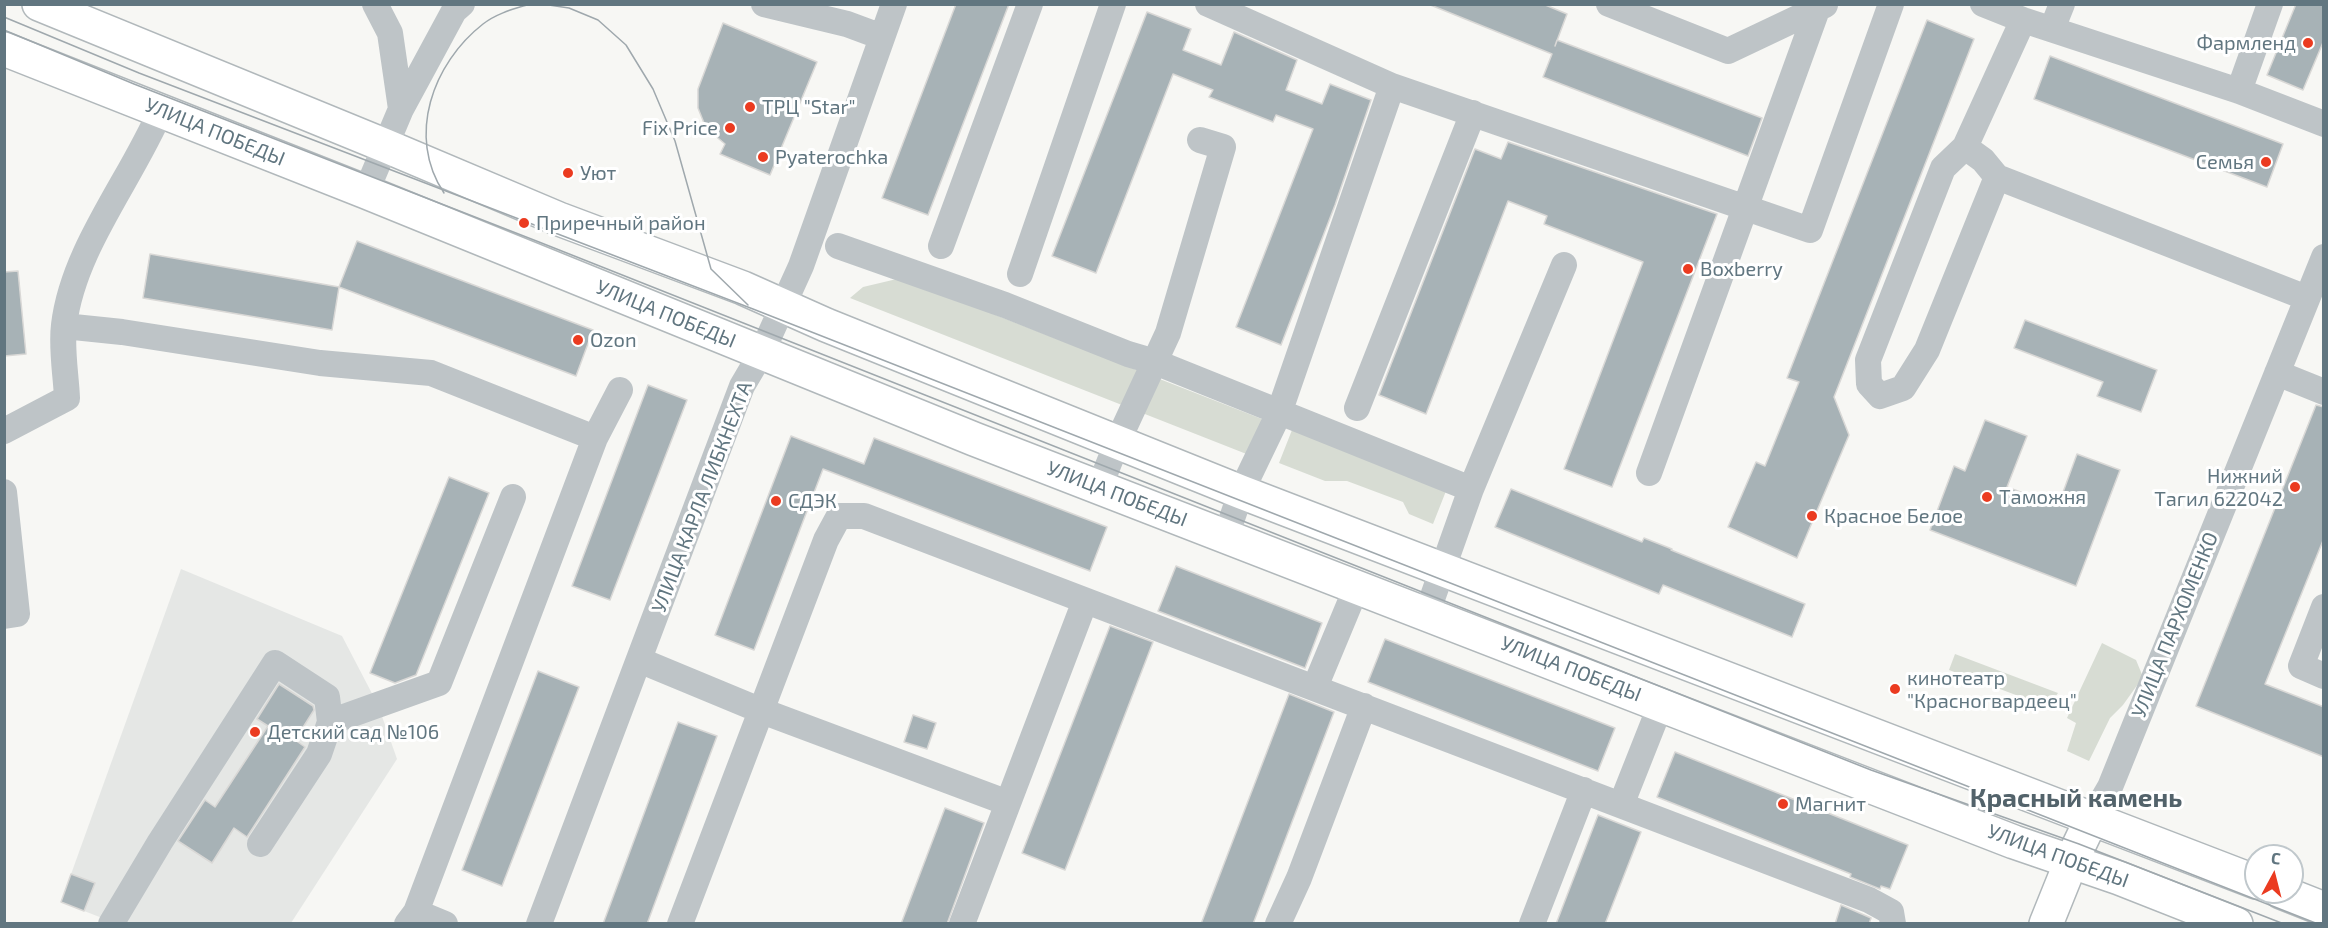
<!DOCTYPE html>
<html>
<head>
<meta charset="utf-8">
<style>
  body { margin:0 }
  #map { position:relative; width:2328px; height:928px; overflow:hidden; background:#f7f7f4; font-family:"Exo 2",sans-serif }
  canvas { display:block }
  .frame { position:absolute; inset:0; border:6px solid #617680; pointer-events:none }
  .north { position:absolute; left:2244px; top:844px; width:60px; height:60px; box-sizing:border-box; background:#fff; border:2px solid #c0c8cc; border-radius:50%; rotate:7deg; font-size:16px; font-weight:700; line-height:24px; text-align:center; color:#617680 }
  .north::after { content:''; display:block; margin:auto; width:21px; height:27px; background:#eb3b20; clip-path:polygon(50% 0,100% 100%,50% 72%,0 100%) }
</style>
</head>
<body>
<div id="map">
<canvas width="2328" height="928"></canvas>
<div class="frame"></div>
<div class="north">С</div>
</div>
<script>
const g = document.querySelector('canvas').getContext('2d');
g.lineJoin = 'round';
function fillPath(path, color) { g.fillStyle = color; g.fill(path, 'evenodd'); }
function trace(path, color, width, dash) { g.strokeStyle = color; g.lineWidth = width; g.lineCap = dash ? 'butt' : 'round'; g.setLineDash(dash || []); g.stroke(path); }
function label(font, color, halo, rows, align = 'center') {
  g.font = font + ' "Exo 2",sans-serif'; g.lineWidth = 6; g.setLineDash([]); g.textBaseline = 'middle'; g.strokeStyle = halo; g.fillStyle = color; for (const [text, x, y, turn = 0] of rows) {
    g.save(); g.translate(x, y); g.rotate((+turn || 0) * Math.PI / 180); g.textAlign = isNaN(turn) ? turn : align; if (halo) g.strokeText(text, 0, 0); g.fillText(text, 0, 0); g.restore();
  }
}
fillPath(new Path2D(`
  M 181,569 L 342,636 L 378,705 L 397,759 L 291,923 L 115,923 L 61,902 Z`), '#e5e7e5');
fillPath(new Path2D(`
  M 901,278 L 1262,419 L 1249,455 L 850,298 L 863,287 Z
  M 1292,430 L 1446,491 L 1433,524 L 1409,514 L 1403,502 L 1347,481 L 1325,481 L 1279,463 Z
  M 2102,643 L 2136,660 L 2143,677 L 2123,705 L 2110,718 L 2089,761 L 2067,751 L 2076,723 L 2067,718 Z
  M 1955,654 L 2058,693 L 2048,707 L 1949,670 Z`), '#d7dcd3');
const building = new Path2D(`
  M 956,4 L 1009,4 L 928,215 L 882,198 Z
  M 1428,4 L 1543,4 L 1567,14 L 1555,46 L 1557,40 L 1762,118 L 1748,156 L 1543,77 L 1552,54 Z
  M 2296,4 L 2324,4 L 2324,40 L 2303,90 L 2267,75 Z
  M 1147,12 L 1191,29 L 1183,50 L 1221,65 L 1234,32 L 1297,60 L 1286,90 L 1322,104 L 1330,84 L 1371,100 L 1335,205 L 1281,345 L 1236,327 L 1313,129 L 1276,115 L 1273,122 L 1209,97 L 1213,90 L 1173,74 L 1096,273 L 1052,256 Z
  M 1927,20 L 1974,39 L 1834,397 L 1849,435 L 1797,558 L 1728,527 L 1756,462 L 1765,466 L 1799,382 L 1787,378 Z
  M 723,23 L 817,62 L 770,175 L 720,154 L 725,144 L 706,128 L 698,108 L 698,89 Z
  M 2050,56 L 2283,144 L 2267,187 L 2034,99 Z
  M 1508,142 L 1717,214 L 1612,487 L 1564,469 L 1643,262 L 1544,224 L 1547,216 L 1508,201 L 1426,414 L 1379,395 L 1475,149 L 1501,159 Z
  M 357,241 L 593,330 L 576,376 L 339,287 Z
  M 150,254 L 339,287 L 332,330 L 143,298 Z
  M 18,271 L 26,354 L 4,356 L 4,272 Z
  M 2025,320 L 2157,370 L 2141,412 L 2097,396 L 2103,382 L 2014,348 Z
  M 648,385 L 687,400 L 610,600 L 572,586 Z
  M 2316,405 L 2324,407 L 2324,538 L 2265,684 L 2324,707 L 2324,757 L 2196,706 Z
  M 1985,420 L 2027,436 L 2007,487 L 2058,506 L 2077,454 L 2120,470 L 2076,586 L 1930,530 L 1954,466 L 1965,471 Z
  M 791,436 L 864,464 L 874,438 L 1107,527 L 1090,571 L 823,469 L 754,650 L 715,635 Z
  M 449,477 L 489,493 L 416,675 L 395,683 L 370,673 Z
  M 1511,489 L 1642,542 L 1644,538 L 1672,549 L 1671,550 L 1805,604 L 1792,637 L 1663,585 L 1659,594 L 1495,527 Z
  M 1176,566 L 1322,623 L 1305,668 L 1158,611 Z
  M 1110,626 L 1153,642 L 1065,870 L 1022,853 Z
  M 1385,639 L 1615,728 L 1598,771 L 1368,682 Z
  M 538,671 L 579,687 L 502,886 L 462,870 Z
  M 279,684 L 313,706 L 314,710 L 295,740 L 305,747 L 247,837 L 234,828 L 212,863 L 178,841 L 205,800 L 215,807 L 268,726 L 257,719 Z
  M 1289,694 L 1334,712 L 1253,924 L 1201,924 Z
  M 913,715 L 936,723 L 927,749 L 904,742 Z
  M 678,722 L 717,736 L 647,924 L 603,924 Z
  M 1675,752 L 1908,845 L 1890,889 L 1881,886 L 1880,889 L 1850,877 L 1851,874 L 1657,797 Z
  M 945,808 L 984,823 L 947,924 L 901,924 Z
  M 1598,815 L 1641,832 L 1605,924 L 1556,924 Z
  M 71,874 L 95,883 L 84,911 L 61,902 Z
  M 1841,905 L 1871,918 L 1869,924 L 1835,924 Z`);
fillPath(building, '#a7b2b6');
trace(building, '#d9d8d6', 1.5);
const major = new Path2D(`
  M 39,4 L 386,146 L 559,219 L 743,288 L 826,325 L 1241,492 L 2256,882
  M 4,49 L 366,192 L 974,439 L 2014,842 L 2119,878 L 2236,924
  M 2281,892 L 2324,909
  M 2046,924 L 2071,862 L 2092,818`);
trace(major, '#b1b8bb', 36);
trace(new Path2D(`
  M 375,4 L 390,33 L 401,109
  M 764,4 L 847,24 L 882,37
  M 1208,4 L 1392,86 L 1810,230 L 1891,4
  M 1609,4 L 1728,51 L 1825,5
  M 1983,4 L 2023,20 L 2239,91 L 2324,124
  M 2023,20 L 1965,147 L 1983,160 L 1997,177 L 2307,298
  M 2052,29 L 2062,4
  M 2239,91 L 2270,4
  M 1965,147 L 1943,168 L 1868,360 L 1869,384 L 1880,396 L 1903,388 L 1927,350 L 1997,177
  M 366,192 L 401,109 L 454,11 L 462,4
  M 838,246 L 1005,305 L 1128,354 L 1155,362 L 1471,489
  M 941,246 L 1030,4
  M 1020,274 L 1113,4
  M 64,326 L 122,332 L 320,363 L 431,373 L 595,438
  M 2277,373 L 2324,392
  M 1357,408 L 1473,113
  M 4,431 L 67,398 C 66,375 61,348 64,325 C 73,249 131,180 161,110
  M 1649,473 L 1818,7
  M 1099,488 L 1117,443 L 1168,333 L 1223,147 L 1200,140
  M 4,492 L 17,614 L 4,616
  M 1226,536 L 1241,492 L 1279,413 L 1392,86
  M 2324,607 L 2301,666 L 2324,676
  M 1427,613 L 1471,489 L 1564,265
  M 639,660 L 762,711 L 1008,803
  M 1315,687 L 1357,586
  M 330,722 L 439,683 L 513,497
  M 1621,805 L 1661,704
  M 2092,818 L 2110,787 L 2324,257
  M 416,912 L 445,924
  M 111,924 L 160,842 L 275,663 L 327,697 L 330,722 L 319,754 L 260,844
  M 407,924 L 416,912 L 595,438 L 620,390
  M 539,924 L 742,386 L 762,352 L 801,266 L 894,4
  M 680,924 L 826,540 L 839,516 L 864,516 L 1869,900 L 1891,912 L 1893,924
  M 962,924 L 1085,601
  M 1278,924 L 1299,878 L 1364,706
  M 1532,924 L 1584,790`), '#bec4c7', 26);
trace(major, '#fff', 33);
trace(new Path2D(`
  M 542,4 L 569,8 L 598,20 L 626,45 L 653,89 L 675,141 L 711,269 L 748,305
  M 4,17 L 139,73 L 753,309 L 2318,924
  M 4,30 L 134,84 L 539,242 L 1871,770 L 2079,844 L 2284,924
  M 444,193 C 406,136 433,63 483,24 C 497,13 514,9 530,4`), '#9fa8ad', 1.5);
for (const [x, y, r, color] of [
  [2308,43,6,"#eb3b20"],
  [750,107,6,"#eb3b20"],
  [730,128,6,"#eb3b20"],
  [763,157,6,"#eb3b20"],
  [2266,162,6,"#eb3b20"],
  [568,173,6,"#eb3b20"],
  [524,223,6,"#eb3b20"],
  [1688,269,6,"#eb3b20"],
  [578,340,6,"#eb3b20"],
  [2295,487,6,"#eb3b20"],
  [1987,497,6,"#eb3b20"],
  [776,501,6,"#eb3b20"],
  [1812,516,6,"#eb3b20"],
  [1895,689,6,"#eb3b20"],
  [255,732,6,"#eb3b20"],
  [1783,804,6,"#eb3b20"]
]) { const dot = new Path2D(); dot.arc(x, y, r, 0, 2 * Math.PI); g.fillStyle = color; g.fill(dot); trace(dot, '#fff', 2); }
label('20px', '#617680', '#fff', [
  ["Фармленд",2296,43,"right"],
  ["ТРЦ \"Star\"",762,107],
  ["Fix Price",718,128,"right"],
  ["Pyaterochka",775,157],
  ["Семья",2254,162,"right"],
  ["Уют",580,173],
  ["Приречный район",536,223],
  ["Boxberry",1700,269],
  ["Ozon",590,340],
  ["Нижний",2283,476,"right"],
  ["Тагил 622042",2283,499,"right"],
  ["Таможня",1999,497],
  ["СДЭК",788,501],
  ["Красное Белое",1824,516],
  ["кинотеатр",1907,678],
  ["\"Красногвардеец\"",1907,701],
  ["Детский сад №106",267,732],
  ["Магнит",1795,804]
], 'left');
label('20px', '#617680', '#fff', [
  ["УЛИЦА ПОБЕДЫ",215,132,22],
  ["УЛИЦА ПОБЕДЫ",666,314,22],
  ["УЛИЦА ПОБЕДЫ",1117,494,21],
  ["УЛИЦА КАРЛА ЛИБКНЕХТА",702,497,-69],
  ["УЛИЦА ПАРХОМЕНКО",2175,625,-68],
  ["УЛИЦА ПОБЕДЫ",1571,669,21],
  ["УЛИЦА ПОБЕДЫ",2058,856,20]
]);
label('bold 26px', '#53636b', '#fff', [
  ["Красный камень",2076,798]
]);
</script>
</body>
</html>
